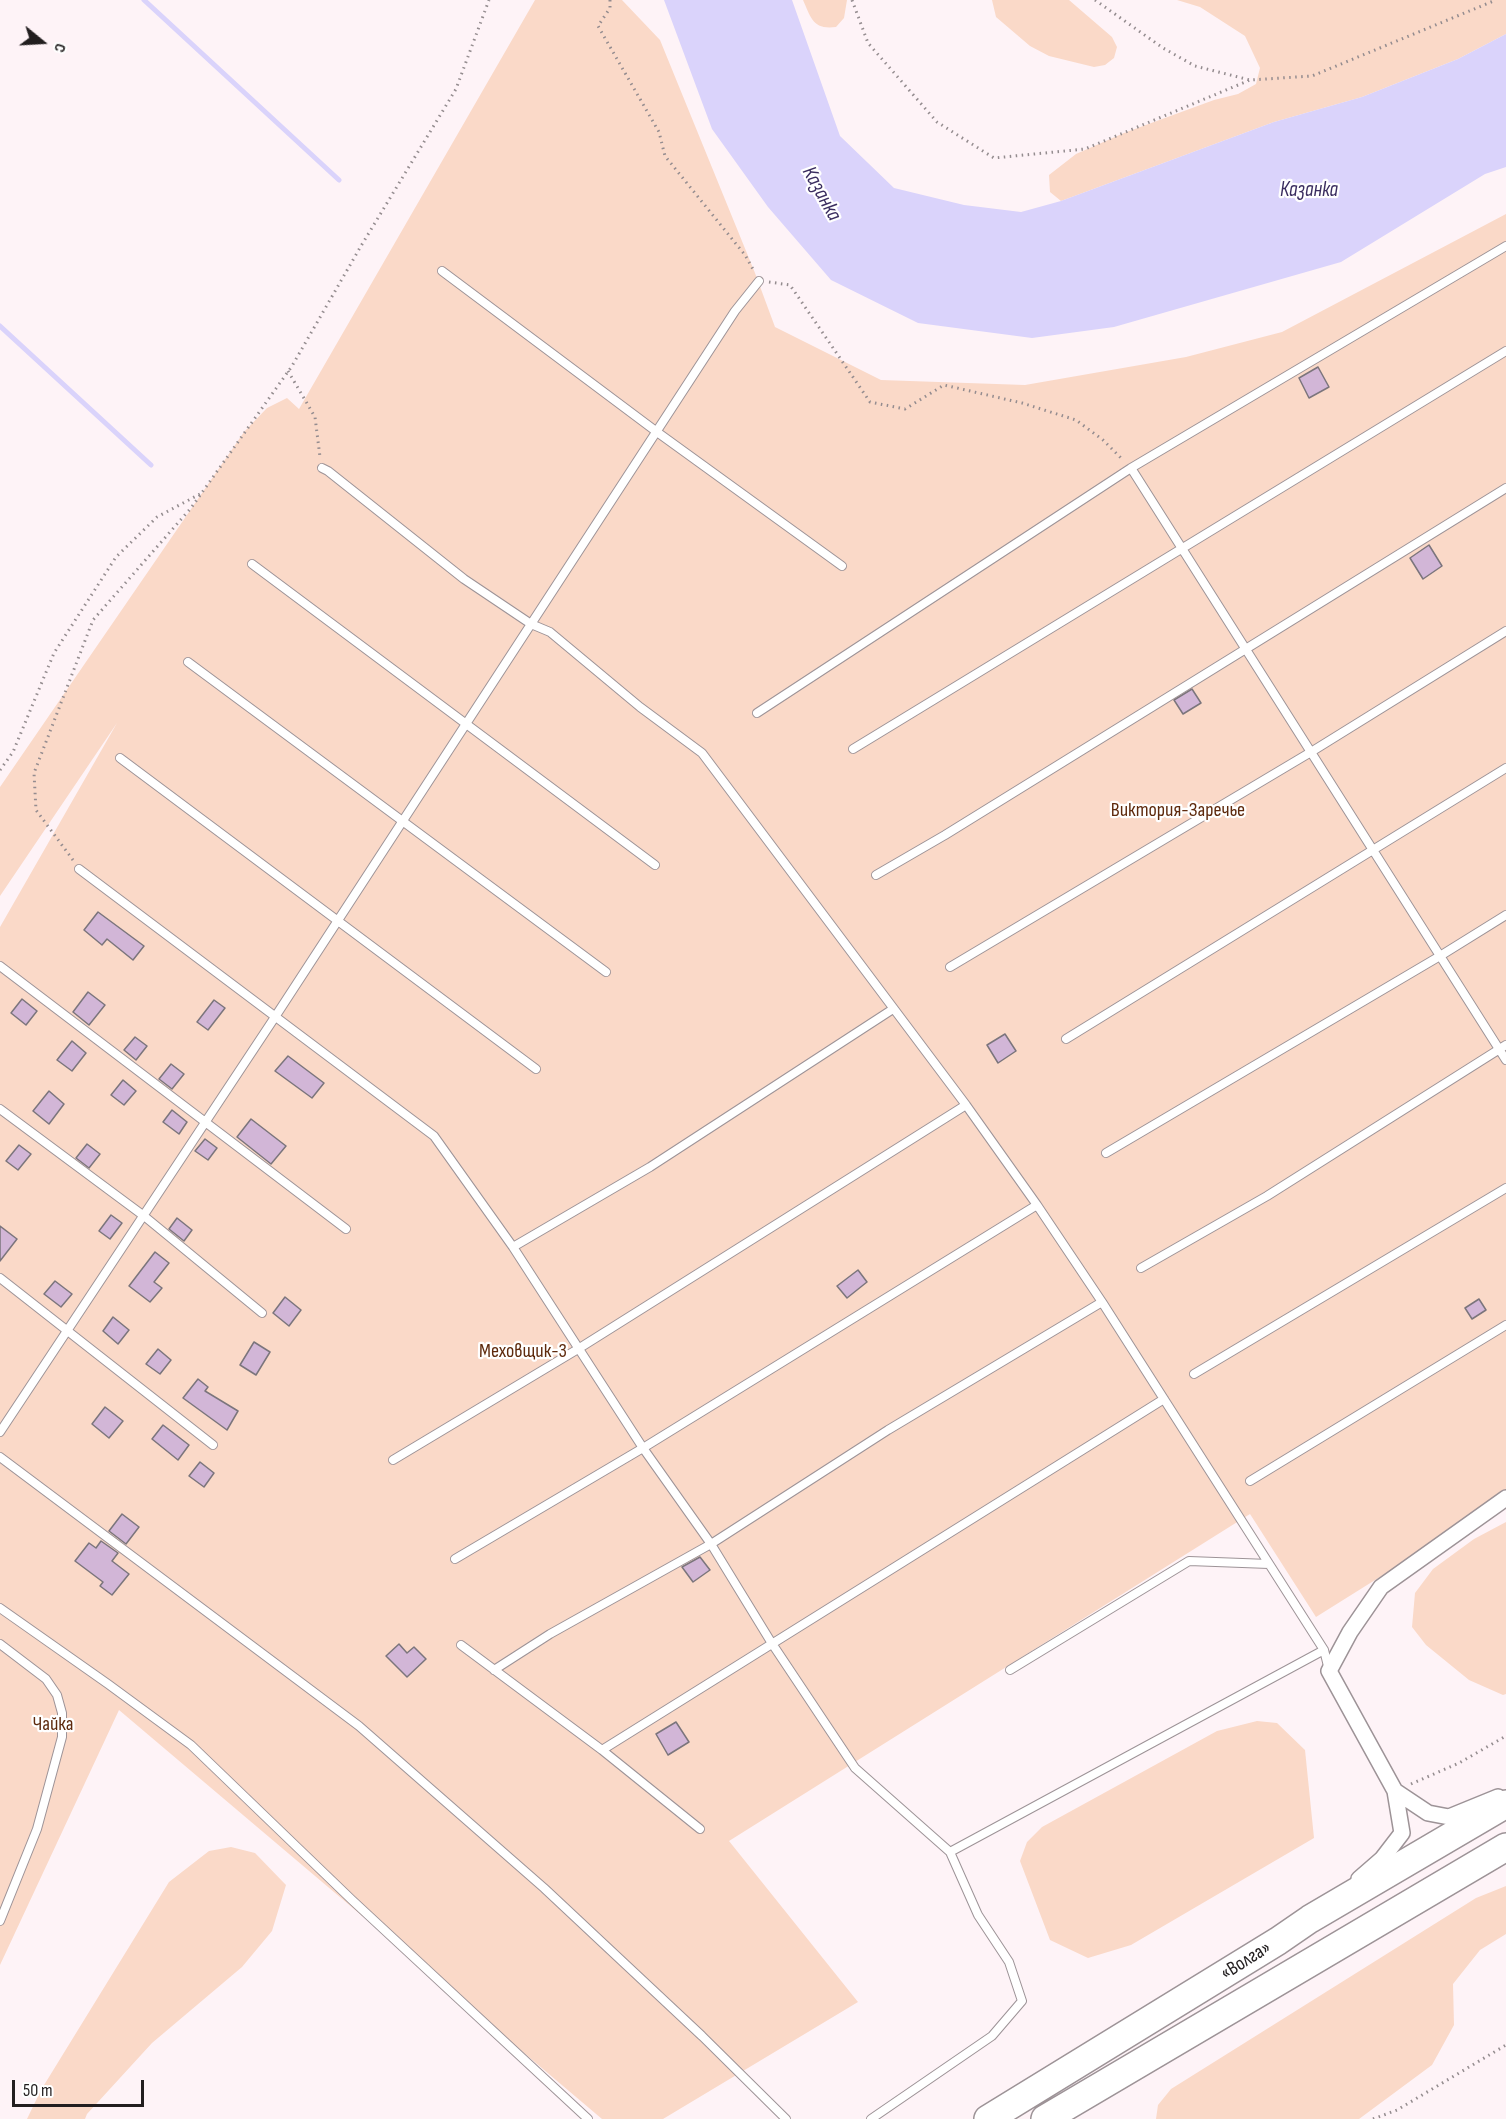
<!DOCTYPE html>
<html>
<head>
<meta charset="utf-8">
<style>
  body { margin:0 }
  #map { position:relative; width:1506px; height:2119px; overflow:hidden; background:#fef3f7; font-family:"Sofia Sans Condensed",sans-serif }
  canvas { display:block }
  .north { position:absolute; left:12px; top:12px; width:60px; height:60px; -webkit-text-stroke:4px #fff; paint-order:stroke; rotate:108deg; font-size:16px; font-weight:700; line-height:24px; text-align:center; color:#221e1f }
  .north::after { content:''; display:block; margin:auto; width:21px; height:27px; background:#221e1f; clip-path:polygon(50% 0,100% 100%,50% 72%,0 100%) }
  .scale { position:absolute; left:12px; top:2080px; width:132px; height:27px; box-sizing:border-box; border:3px solid #221e1f; border-top:0; padding-left:8px; font-size:18px; line-height:21px; white-space:nowrap; color:#221e1f; -webkit-text-stroke:4px #fff; paint-order:stroke }
</style>
</head>
<body>
<div id="map">
<canvas width="1506" height="2119"></canvas>
<div class="north">С</div>
<div class="scale">50 m</div>
</div>
<script>
const g = document.querySelector('canvas').getContext('2d');
g.lineJoin = 'round';
function fillPath(path, color) { g.fillStyle = color; g.fill(path, 'evenodd'); }
function trace(path, color, width, dash) { g.strokeStyle = color; g.lineWidth = width; g.lineCap = dash ? 'butt' : 'round'; g.setLineDash(dash || []); g.stroke(path); }
function label(font, color, halo, rows, align = 'center') {
  g.font = font + ' "Sofia Sans Condensed",sans-serif'; g.lineWidth = 4.5; g.setLineDash([]); g.textBaseline = 'middle'; g.strokeStyle = halo; g.fillStyle = color; for (const [text, x, y, turn = 0] of rows) {
    g.save(); g.translate(x, y); g.rotate((+turn || 0) * Math.PI / 180); g.textAlign = isNaN(turn) ? turn : align; if (halo) g.strokeText(text, 0, 0); g.fillText(text, 0, 0); g.restore();
  }
}
fillPath(new Path2D(`
  M 535,0 L 622,0 L 660,40 L 755,273 L 775,327 L 881,380 L 1025,385 L 1186,357 L 1282,332 L 1506,214 L 1506,1498 L 1316,1617 L 1250,1514 L 729,1841 L 858,2002 L 663,2119 L 602,2119 L 119,1710 L 0,1965 L 0,927 L 117,723 L 0,896 L 0,787 L 244,432 L 267,408 L 287,398 L 299,409 Z
  M 803,0 L 847,0 L 844,18 L 836,27 C 813,30 811,18 803,0 Z
  M 992,0 L 1069,0 L 1112,37 L 1117,47 L 1114,58 L 1105,65 L 1094,67 L 1049,56 L 1030,46 L 996,17 Z
  M 1177,0 L 1506,0 L 1506,34 L 1458,59 L 1362,97 L 1274,122 L 1061,201 L 1050,192 L 1049,175 L 1076,154 L 1124,133 L 1214,100 L 1238,94 L 1256,84 L 1260,68 L 1245,36 L 1200,7 Z
  M 1506,1522 L 1506,1694 L 1503,1695 L 1469,1680 L 1426,1645 L 1412,1627 L 1415,1593 L 1433,1569 L 1474,1539 Z
  M 1257,1721 L 1277,1723 L 1305,1750 L 1314,1838 L 1131,1945 L 1088,1958 L 1050,1940 L 1020,1861 L 1027,1842 L 1042,1827 L 1217,1731 Z
  M 231,1847 L 255,1853 L 286,1885 L 272,1931 L 242,1967 L 152,2043 L 87,2114 L 85,2119 L 27,2119 L 41,2090 L 169,1882 L 209,1851 Z
  M 1506,1886 L 1506,1934 L 1480,1950 L 1453,1984 L 1454,2025 L 1432,2065 L 1359,2119 L 1156,2119 L 1158,2105 L 1171,2089 L 1476,1898 Z`), '#fad9c8');
fillPath(new Path2D(`
  M 664,0 L 792,0 L 840,136 L 894,188 L 964,205 L 1021,212 L 1061,201 L 1274,122 L 1362,97 L 1458,59 L 1506,34 L 1506,167 L 1485,174 L 1341,262 L 1114,327 L 1032,338 L 918,323 L 831,280 L 768,207 L 712,129 Z`), '#dad3fb');
trace(new Path2D(`
  M 144,0 L 339,180
  M 0,326 L 151,465`), '#dad3fb', 5);
const building = new Path2D(`
  M 1318,367 L 1329,387 L 1309,398 L 1299,378 Z
  M 1429,545 L 1442,566 L 1423,579 L 1410,558 Z
  M 1192,689 L 1201,703 L 1183,714 L 1174,700 Z
  M 98,912 L 144,946 L 133,960 L 107,939 L 102,945 L 84,930 Z
  M 88,992 L 105,1005 L 89,1025 L 73,1012 Z
  M 22,999 L 37,1011 L 26,1025 L 11,1013 Z
  M 214,1000 L 225,1008 L 208,1030 L 197,1022 Z
  M 1005,1034 L 1016,1051 L 998,1063 L 987,1045 Z
  M 135,1037 L 147,1046 L 136,1060 L 124,1050 Z
  M 72,1041 L 86,1053 L 72,1071 L 57,1060 Z
  M 288,1056 L 324,1083 L 312,1098 L 275,1071 Z
  M 171,1064 L 184,1074 L 172,1089 L 159,1079 Z
  M 123,1080 L 136,1091 L 124,1105 L 111,1095 Z
  M 49,1091 L 64,1104 L 49,1124 L 33,1111 Z
  M 172,1110 L 187,1122 L 179,1134 L 163,1122 Z
  M 251,1119 L 286,1146 L 271,1164 L 237,1137 Z
  M 205,1139 L 217,1148 L 208,1160 L 195,1151 Z
  M 87,1144 L 100,1154 L 89,1168 L 76,1158 Z
  M 19,1145 L 31,1154 L 18,1170 L 6,1161 Z
  M 111,1215 L 122,1223 L 110,1239 L 99,1231 Z
  M 177,1218 L 192,1230 L 184,1241 L 169,1229 Z
  M 0,1226 L 17,1239 L 0,1261 Z
  M 155,1252 L 169,1263 L 154,1282 L 162,1288 L 150,1302 L 129,1286 Z
  M 858,1270 L 867,1282 L 847,1298 L 837,1286 Z
  M 55,1281 L 72,1294 L 61,1307 L 44,1294 Z
  M 285,1297 L 301,1310 L 289,1326 L 273,1313 Z
  M 1479,1299 L 1486,1310 L 1472,1319 L 1465,1308 Z
  M 113,1317 L 129,1330 L 118,1344 L 103,1331 Z
  M 254,1342 L 270,1352 L 256,1375 L 240,1365 Z
  M 158,1349 L 171,1360 L 160,1374 L 146,1364 Z
  M 198,1379 L 208,1387 L 205,1391 L 238,1411 L 227,1430 L 183,1398 Z
  M 105,1407 L 123,1421 L 109,1438 L 92,1424 Z
  M 163,1425 L 189,1445 L 178,1460 L 152,1439 Z
  M 200,1462 L 214,1473 L 204,1487 L 189,1476 Z
  M 122,1514 L 139,1527 L 126,1544 L 109,1531 Z
  M 101,1541 L 118,1553 L 112,1561 L 129,1574 L 112,1595 L 100,1586 L 103,1582 L 75,1561 L 89,1543 L 96,1548 Z
  M 700,1557 L 710,1570 L 693,1582 L 682,1567 Z
  M 399,1644 L 407,1653 L 414,1647 L 426,1659 L 407,1677 L 386,1656 Z
  M 676,1722 L 689,1742 L 668,1755 L 656,1734 Z`);
fillPath(building, '#d2b6d7');
trace(building, '#7b757c', 1.5);
const lane = new Path2D(`
  M 442,271 L 657,432 L 842,566
  M 322,468 L 328,471 L 464,579 L 531,624 L 550,632 L 640,707 L 702,753 L 966,1105 L 1037,1205 L 1102,1302 L 1324,1650 L 1329,1670
  M 1131,468 L 1506,1060
  M 252,564 L 655,865
  M 188,662 L 606,972
  M 757,713 L 1131,468 L 1506,246
  M 853,749 L 1506,351
  M 120,758 L 536,1069
  M 79,869 L 434,1136 L 513,1247 L 643,1448 L 711,1544 L 771,1642 L 855,1768 L 950,1852 L 1324,1650
  M 876,875 L 945,835 L 1506,488
  M 0,966 L 346,1229
  M 950,967 L 1311,752 L 1506,631
  M 1066,1039 L 1506,768
  M 0,1109 L 144,1216 L 262,1313
  M 1106,1153 L 1440,956 L 1506,915
  M 513,1247 L 650,1167 L 893,1009
  M 1141,1268 L 1267,1196 L 1506,1045
  M 0,1278 L 213,1445
  M 1194,1374 L 1506,1188
  M 0,1432 L 275,1017 L 735,311 L 759,281
  M 0,1457 L 359,1726 L 544,1888 L 702,2036 L 786,2119
  M 393,1460 L 578,1349 L 966,1105
  M 1250,1481 L 1506,1325
  M 455,1559 L 643,1448 L 1037,1205
  M 0,1608 L 108,1684 L 191,1745 L 352,1900 L 588,2119
  M 0,1644 L 46,1679 L 57,1695 L 62,1713 L 62,1737 L 37,1829 L 0,1921
  M 461,1645 L 602,1750 L 700,1829
  M 494,1670 L 550,1634 L 711,1544 L 888,1430 L 1102,1302
  M 1010,1670 L 1189,1561 L 1269,1564
  M 602,1750 L 1164,1399
  M 871,2119 L 992,2036 L 1022,2001 L 1009,1962 L 978,1915 L 950,1852`);
const street = new Path2D(`
  M 1395,1791 L 1428,1813 L 1449,1817 L 1498,1797
  M 1359,1879 L 1382,1859 L 1402,1833 L 1395,1791 L 1329,1671 L 1350,1632 L 1381,1587 L 1506,1498`);
const highway = new Path2D(`
  M 988,2119 L 1278,1941 L 1310,1919 L 1506,1804
  M 1045,2119 L 1506,1847`);
trace(lane, '#9d9397', 10);
trace(street, '#9d9397', 18);
trace(highway, '#9d9397', 30);
trace(new Path2D(`
  M 610,0 L 610,8 L 598,26 L 659,132 L 665,156 L 745,255 L 754,271
  M 852,0 L 868,43 L 937,122 L 994,158 L 1085,149 L 1250,80
  M 1095,0 L 1163,48 L 1195,66 L 1250,80 L 1312,76 L 1496,0
  M 769,282 L 790,285 L 870,402 L 905,409 L 944,385 L 1022,403 L 1076,420 L 1103,440 L 1123,460
  M 288,371 L 315,417 L 320,457
  M 0,770 L 13,752 L 54,653 L 116,557 L 157,517 L 200,494
  M 73,860 L 36,810 L 34,773 L 93,620 L 191,508 L 292,366 L 361,246 L 456,89 L 489,0
  M 1411,1784 L 1459,1763 L 1506,1736
  M 1373,2119 L 1397,2110 L 1506,2045`), '#948c8f', 3, [1.5, 4.5]);
trace(lane, '#fff', 8);
trace(street, '#fff', 15);
trace(highway, '#fff', 27);
label('20px', '#5e2a0d', '#fff', [
  ["Виктория-Заречье",1178,811],
  ["Меховщик-3",523,1352],
  ["Чайка",53,1725]
]);
label('20px', '#221e1f', '#fff', [
  ["«Волга»",1246,1961,-32]
]);
label('italic 21px', '#3b2e60', '#fff', [
  ["Казанка",1309,191],
  ["Казанка",821,194,61]
]);
</script>
</body>
</html>
